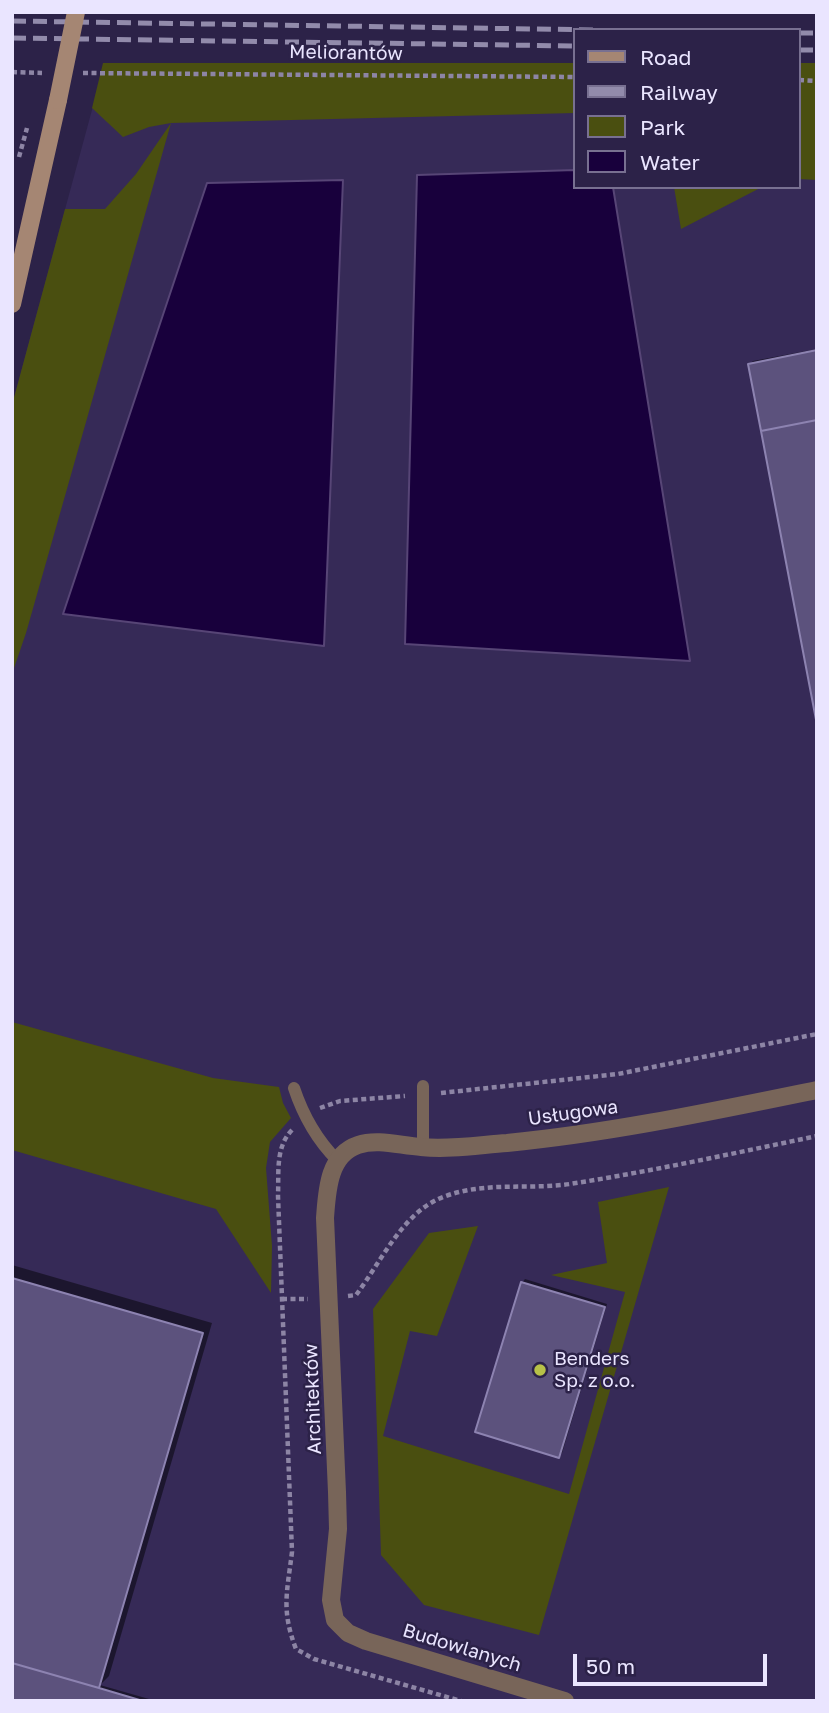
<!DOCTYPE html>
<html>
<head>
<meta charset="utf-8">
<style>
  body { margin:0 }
  #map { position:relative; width:829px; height:1713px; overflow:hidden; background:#2c2248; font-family:"Golos Text",sans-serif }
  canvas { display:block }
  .frame { position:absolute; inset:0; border:14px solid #eae5ff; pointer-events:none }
  .legend { position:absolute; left:573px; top:28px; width:228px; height:161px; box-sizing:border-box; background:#2c2248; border:2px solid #787091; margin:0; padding:9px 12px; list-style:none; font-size:21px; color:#eae5ff }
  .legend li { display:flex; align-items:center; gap:14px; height:35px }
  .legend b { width:35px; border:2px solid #787091 }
  .scale { position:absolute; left:573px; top:1654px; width:194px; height:32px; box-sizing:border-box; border:4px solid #eae5ff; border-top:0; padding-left:9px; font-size:21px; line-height:24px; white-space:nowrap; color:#eae5ff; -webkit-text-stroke:5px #2c2248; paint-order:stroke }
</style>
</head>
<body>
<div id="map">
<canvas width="829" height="1713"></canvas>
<div class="frame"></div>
<ul class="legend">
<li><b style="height:9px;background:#a58673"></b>Road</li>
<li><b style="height:9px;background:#928bab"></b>Railway</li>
<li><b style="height:19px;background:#4a4f10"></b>Park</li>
<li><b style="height:19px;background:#18003c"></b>Water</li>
</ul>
<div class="scale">50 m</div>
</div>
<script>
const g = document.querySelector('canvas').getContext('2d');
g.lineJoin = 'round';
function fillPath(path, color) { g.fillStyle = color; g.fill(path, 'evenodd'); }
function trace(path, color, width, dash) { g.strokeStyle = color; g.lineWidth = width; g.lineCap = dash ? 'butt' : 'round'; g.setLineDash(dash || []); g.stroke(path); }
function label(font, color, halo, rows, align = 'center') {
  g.font = font + ' "Golos Text",sans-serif'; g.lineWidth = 5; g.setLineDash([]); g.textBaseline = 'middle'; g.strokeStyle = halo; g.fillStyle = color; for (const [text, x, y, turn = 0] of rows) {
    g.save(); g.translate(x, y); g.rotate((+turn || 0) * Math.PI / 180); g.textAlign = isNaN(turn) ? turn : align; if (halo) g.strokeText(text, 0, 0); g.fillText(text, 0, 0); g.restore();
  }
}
fillPath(new Path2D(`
  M 102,73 L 575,77 L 575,187 L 799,187 L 799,80 L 817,81 L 817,1701 L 12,1701 L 12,405 Z`), '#362a57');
fillPath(new Path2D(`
  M 103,63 L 575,63 L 575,113 L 171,123 L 26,633 L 12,674 L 12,405 L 65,209 L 105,209 L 136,174 L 171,123 L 149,127 L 123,137 L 92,108 Z
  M 799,63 L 817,63 L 817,180 L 799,179 Z
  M 674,187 L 762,187 L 681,229 Z
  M 12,1022 L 213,1078 L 279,1087 L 283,1103 L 291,1118 L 270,1142 L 266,1168 L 272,1246 L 271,1293 L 216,1209 L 12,1150 Z
  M 669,1187 L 539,1635 L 424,1605 L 381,1555 L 373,1309 L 429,1233 L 478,1226 L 437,1336 L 410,1331 L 383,1436 L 569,1494 L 625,1292 L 551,1275 L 607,1263 L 598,1202 Z`), '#4a4f10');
const water = new Path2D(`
  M 575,170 L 575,187 L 613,187 L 690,661 L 405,644 L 417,175 Z
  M 343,180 L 324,646 L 63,614 L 207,183 Z`);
fillPath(water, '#18003c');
trace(water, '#574576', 2);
fillPath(new Path2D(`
  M 817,349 L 817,715 L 750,364 L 753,361 Z
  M 12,1265 L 212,1323 L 109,1676 L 100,1685 L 156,1701 L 12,1701 Z
  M 525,1279 L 607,1304 L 562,1453 L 559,1456 L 522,1283 Z`), '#0007');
const building = new Path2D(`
  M 817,350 L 817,420 L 761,431 L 748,364 Z
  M 817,420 L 817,725 L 761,431 Z
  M 12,1278 L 203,1333 L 99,1688 L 12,1663 Z
  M 521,1282 L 605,1307 L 559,1458 L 475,1432 Z
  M 12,1663 L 99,1688 L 143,1701 L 12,1701 Z`);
fillPath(building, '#5c527d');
trace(building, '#8d83b1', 2);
trace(new Path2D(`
  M 12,72 L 42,73
  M 83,73 L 575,77
  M 799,80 L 817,81
  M 19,157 L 27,128
  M 441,1093 L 618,1074 L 817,1034
  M 320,1108 L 340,1101 L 405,1096
  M 292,1130 C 275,1147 279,1174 278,1196 L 292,1552 C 287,1593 281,1610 296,1649 L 314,1659 L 461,1701
  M 348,1296 L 356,1295 C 381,1262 403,1212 443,1197 C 485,1181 528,1190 570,1184 C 653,1171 735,1153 817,1136
  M 282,1299 L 308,1299`), '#8d85a5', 4.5, [5, 3.5]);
trace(new Path2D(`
  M 423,1086 L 423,1148
  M 294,1088 C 303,1115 317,1140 337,1160`), '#786559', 12);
trace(new Path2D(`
  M 565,1701 L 366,1641 L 348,1633 L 335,1620 L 331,1600 L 338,1529 L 337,1492 L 325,1218 C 327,1192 328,1155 358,1145 C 378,1138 401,1146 421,1147 C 449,1150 479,1145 507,1143 C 611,1133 714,1111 817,1090`), '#786559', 18);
trace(new Path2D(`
  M 12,304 L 58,100`), '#a58673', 18);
trace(new Path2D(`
  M 12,21 L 599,30
  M 799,33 L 817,33
  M 12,38 L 575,46
  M 799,50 L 817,50`), '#928bab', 5, [14, 7]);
trace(new Path2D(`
  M 58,100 L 76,12`), '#a58673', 18);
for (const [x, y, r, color] of [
  [540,1370,7,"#b7c148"]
]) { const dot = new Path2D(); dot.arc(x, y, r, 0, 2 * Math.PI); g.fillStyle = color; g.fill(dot); trace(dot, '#2c2248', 2.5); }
label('19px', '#eae5ff', '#2c2248', [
  ["Meliorantów",346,53,1],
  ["Usługowa",573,1113,-8],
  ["Architektów",313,1399,-92],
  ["Budowlanych",462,1648,17]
]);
label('19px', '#eae5ff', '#2c2248', [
  ["Benders",554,1359],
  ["Sp. z o.o.",554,1381]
], 'left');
</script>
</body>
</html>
